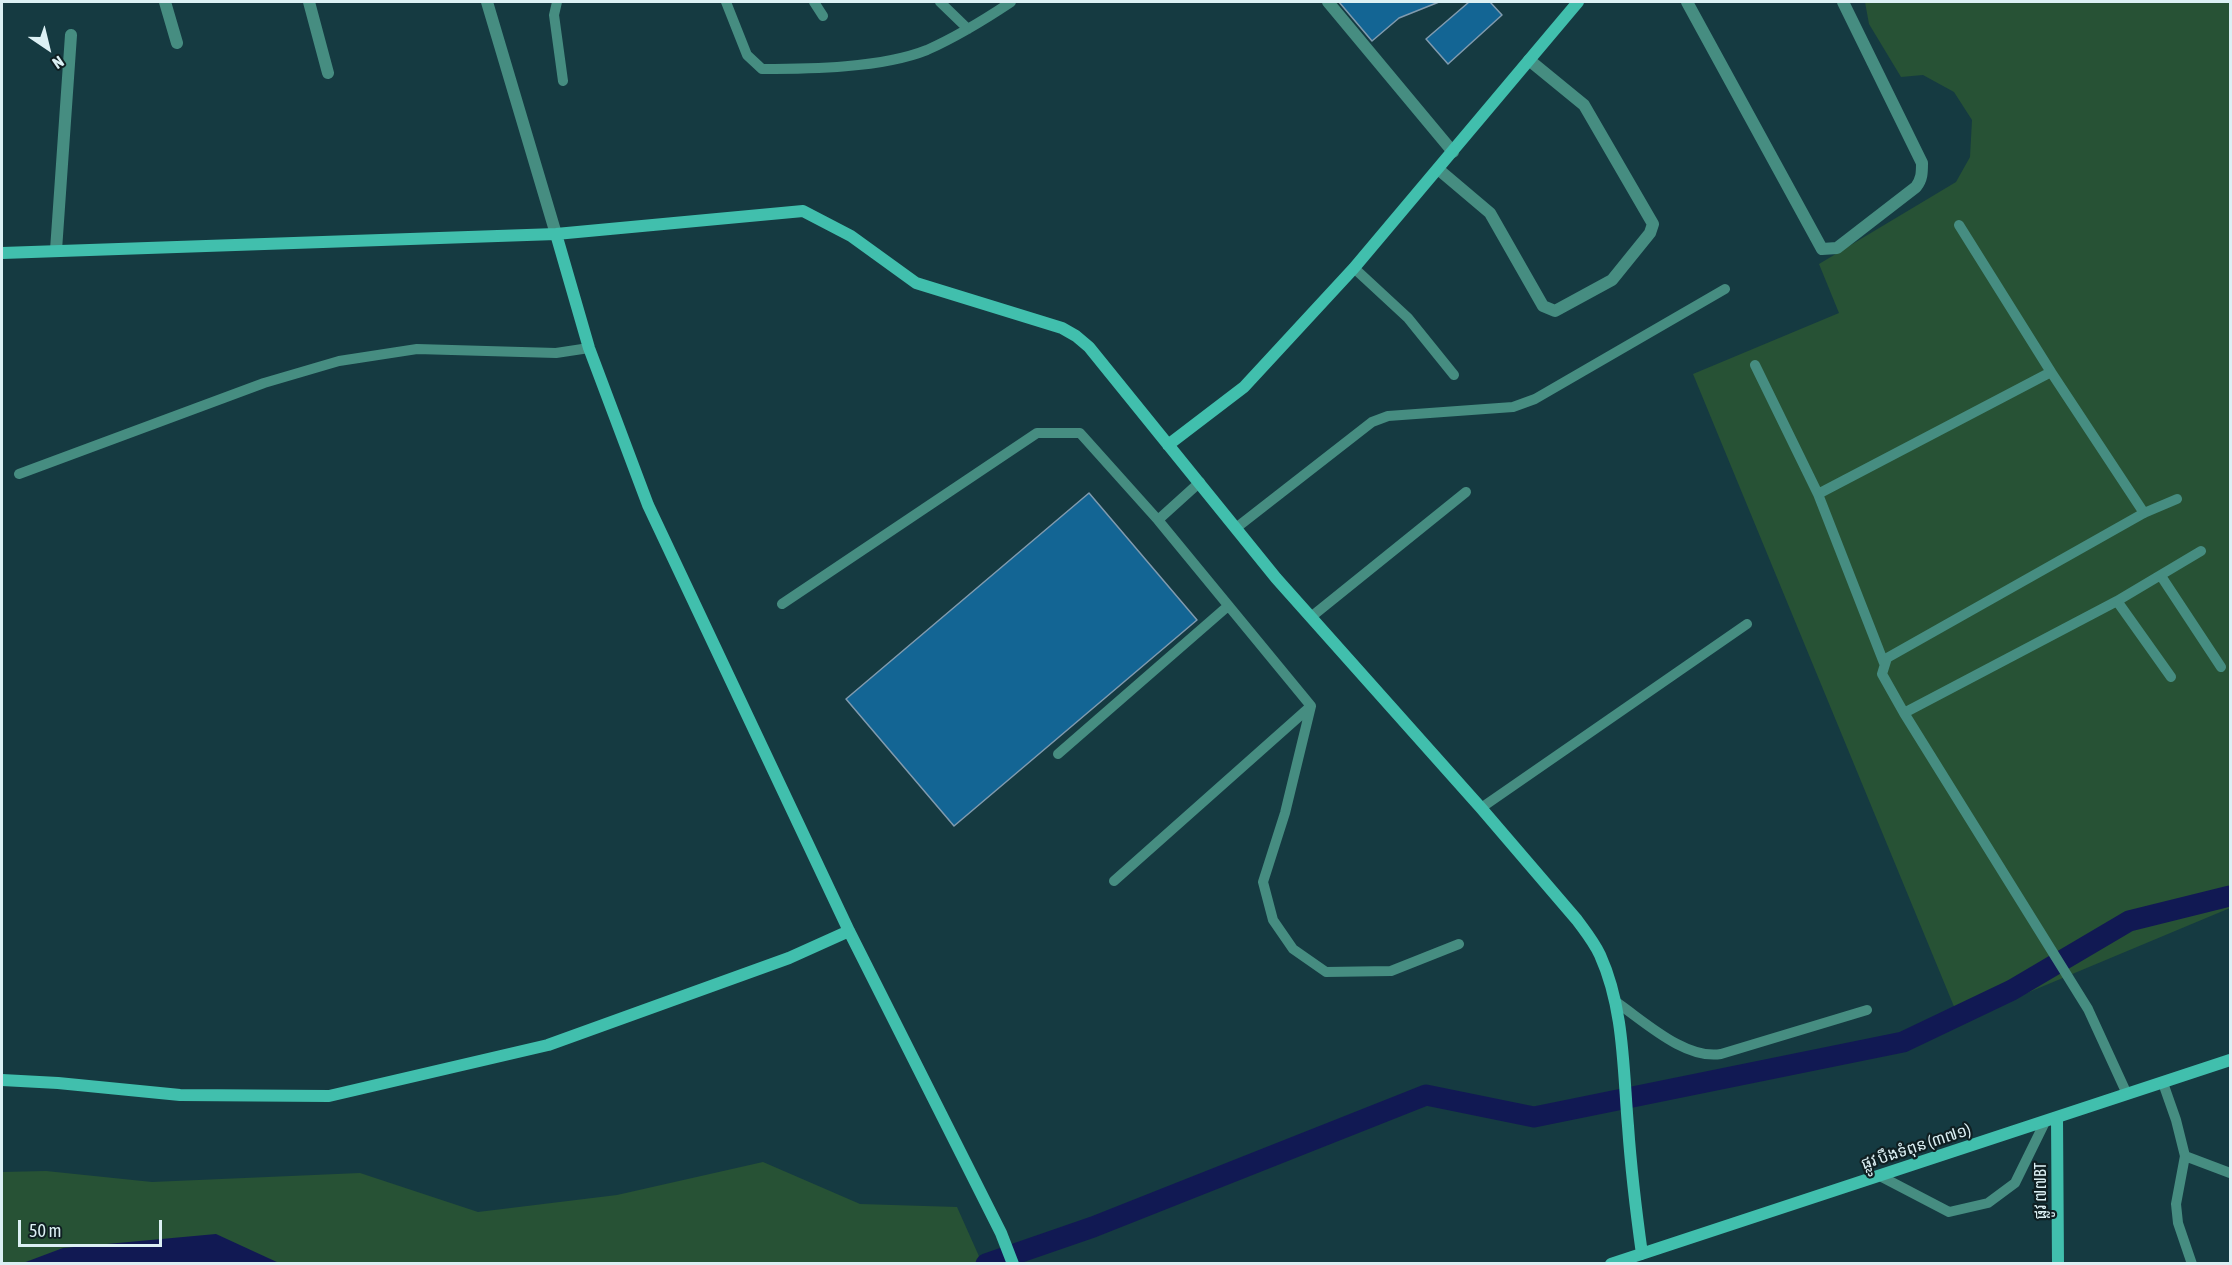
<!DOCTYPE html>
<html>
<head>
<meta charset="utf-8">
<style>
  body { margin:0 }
  #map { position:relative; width:2232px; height:1265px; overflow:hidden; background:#153a41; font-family:"Asap Condensed",sans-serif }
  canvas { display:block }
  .frame { position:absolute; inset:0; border:3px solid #dcf0f4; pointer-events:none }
  .north { position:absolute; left:18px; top:18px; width:60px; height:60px; -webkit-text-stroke:4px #0f1f22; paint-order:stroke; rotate:145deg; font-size:16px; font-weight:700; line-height:24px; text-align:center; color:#dcf0f4 }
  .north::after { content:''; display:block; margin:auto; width:21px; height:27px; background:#dcf0f4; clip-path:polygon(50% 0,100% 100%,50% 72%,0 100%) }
  .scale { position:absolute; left:18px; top:1220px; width:144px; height:27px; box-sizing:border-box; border:3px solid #dcf0f4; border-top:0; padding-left:8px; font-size:18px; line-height:21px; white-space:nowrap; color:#dcf0f4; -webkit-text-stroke:4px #0f1f22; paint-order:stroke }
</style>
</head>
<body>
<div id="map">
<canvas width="2232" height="1265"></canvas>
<div class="frame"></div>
<div class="north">N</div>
<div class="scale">50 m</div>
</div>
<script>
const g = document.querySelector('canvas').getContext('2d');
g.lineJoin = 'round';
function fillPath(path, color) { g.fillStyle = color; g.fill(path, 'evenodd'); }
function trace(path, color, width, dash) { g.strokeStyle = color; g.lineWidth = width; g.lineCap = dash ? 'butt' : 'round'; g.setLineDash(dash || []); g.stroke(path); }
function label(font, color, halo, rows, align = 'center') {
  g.font = font + ' "Asap Condensed","Noto Sans Khmer",sans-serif'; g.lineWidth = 4.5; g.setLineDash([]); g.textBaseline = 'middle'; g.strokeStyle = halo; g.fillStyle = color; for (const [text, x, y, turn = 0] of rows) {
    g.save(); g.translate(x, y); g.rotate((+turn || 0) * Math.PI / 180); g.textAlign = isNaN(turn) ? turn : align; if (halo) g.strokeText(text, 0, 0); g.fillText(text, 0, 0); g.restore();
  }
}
fillPath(new Path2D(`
  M 1865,2 L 2230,2 L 2230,908 L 1960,1021 L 1693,374 L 1839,313 L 1819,264 L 1956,182 L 1970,157 L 1972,120 L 1954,92 L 1923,75 L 1901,77 L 1869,24 Z
  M 763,1162 L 860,1204 L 957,1207 L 982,1263 L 2,1263 L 2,1172 L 46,1171 L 152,1182 L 360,1173 L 478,1212 L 617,1195 Z`), '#275235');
fillPath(new Path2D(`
  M 216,1234 L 279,1263 L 23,1263 L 63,1248 Z`), '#111953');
trace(new Path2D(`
  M 986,1264 L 1093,1227 L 1426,1095 L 1534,1117 L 1903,1042 L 2012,990 L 2129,921 L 2230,896`), '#111953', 21);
const building = new Path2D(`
  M 1339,2 L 1439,2 L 1399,18 L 1372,41 Z
  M 1469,2 L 1490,2 L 1502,15 L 1448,64 L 1426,39 Z
  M 1089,493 L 1197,620 L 954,826 L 846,699 Z`);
fillPath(building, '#136594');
trace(building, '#809baf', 1.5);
trace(new Path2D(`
  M 557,2 L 554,15 L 563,81
  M 726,2 L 747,55 L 762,69 C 810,69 882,68 927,50 C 956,37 984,20 1011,2
  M 814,2 L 823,16
  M 940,2 L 968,29
  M 1354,268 L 1408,318 L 1454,375
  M 1755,365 L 1818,494 L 1884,663
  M 2051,372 L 2144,513
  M 19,474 L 264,383 L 339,361 L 417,349 L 556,353 L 589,348
  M 1818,494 L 2051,372 L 1959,225
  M 1158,520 L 1200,482
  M 1236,528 L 1372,422 L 1388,416 L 1513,407 L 1535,399 L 1725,289
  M 2161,576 L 2221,667
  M 2117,601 L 2171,677
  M 782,604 L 1037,433 L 1080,433 L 1158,520 L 1311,706 L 1285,813 L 1263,882 L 1273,920 L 1293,949 L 1326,972 L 1391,971 L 1459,944
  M 1311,617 L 1466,492
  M 1904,713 L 1882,674 L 1887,658 L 2144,513 L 2177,499
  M 1058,754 L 1228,606
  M 1481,808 L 1747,624
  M 1114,881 L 1311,706
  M 1616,1002 C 1644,1021 1685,1060 1721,1054 L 1867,1010
  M 2163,1083 L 2176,1120 L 2185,1156 L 2176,1204 L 2178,1223 L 2192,1264
  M 2127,1094 L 2088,1009 L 1904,713 L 2117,601 L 2201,551
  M 2185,1156 L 2230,1173
  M 1880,1176 L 1949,1212 L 1988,1203 L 2015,1183 L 2045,1122`), '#468d81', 10);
trace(new Path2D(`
  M 165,2 L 177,43
  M 309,2 L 328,73
  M 487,2 L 556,234
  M 1328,2 L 1453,152
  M 1687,2 L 1822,249 L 1837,248 L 1916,187 C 1922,179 1922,173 1922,163 L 1843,2
  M 1438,169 L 1490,213 L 1543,306 L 1555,311 L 1612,280 L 1650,233 L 1653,224 L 1584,105 L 1529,60
  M 56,250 L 71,35`), '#468d81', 12);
trace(new Path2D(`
  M 556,234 L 589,348 L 648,505 L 849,931 L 1001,1233 L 1013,1264
  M 2,253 L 556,234 L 803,211 L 851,236 L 916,283 L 1062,328 L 1076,336 L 1089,347 L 1276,578 L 1481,808 L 1577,920 C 1585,931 1594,942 1600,955 C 1624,1008 1623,1068 1628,1126 C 1631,1169 1636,1211 1642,1254
  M 1168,445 L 1244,387 L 1354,268 L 1578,2
  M 2,1080 L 58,1083 L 180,1095 L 329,1096 L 548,1045 L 789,958 L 849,931
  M 2057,1118 L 2058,1264
  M 1611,1264 L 2230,1060`), '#41bfad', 12);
label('16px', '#dcf0f4', '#0f1f22', [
  ["ផ្លូវ បឹងទំពុន (៣៧១)",1916,1147,-18],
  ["ផ្លូវ ៧៧BT",2041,1191,-90]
]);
</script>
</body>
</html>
